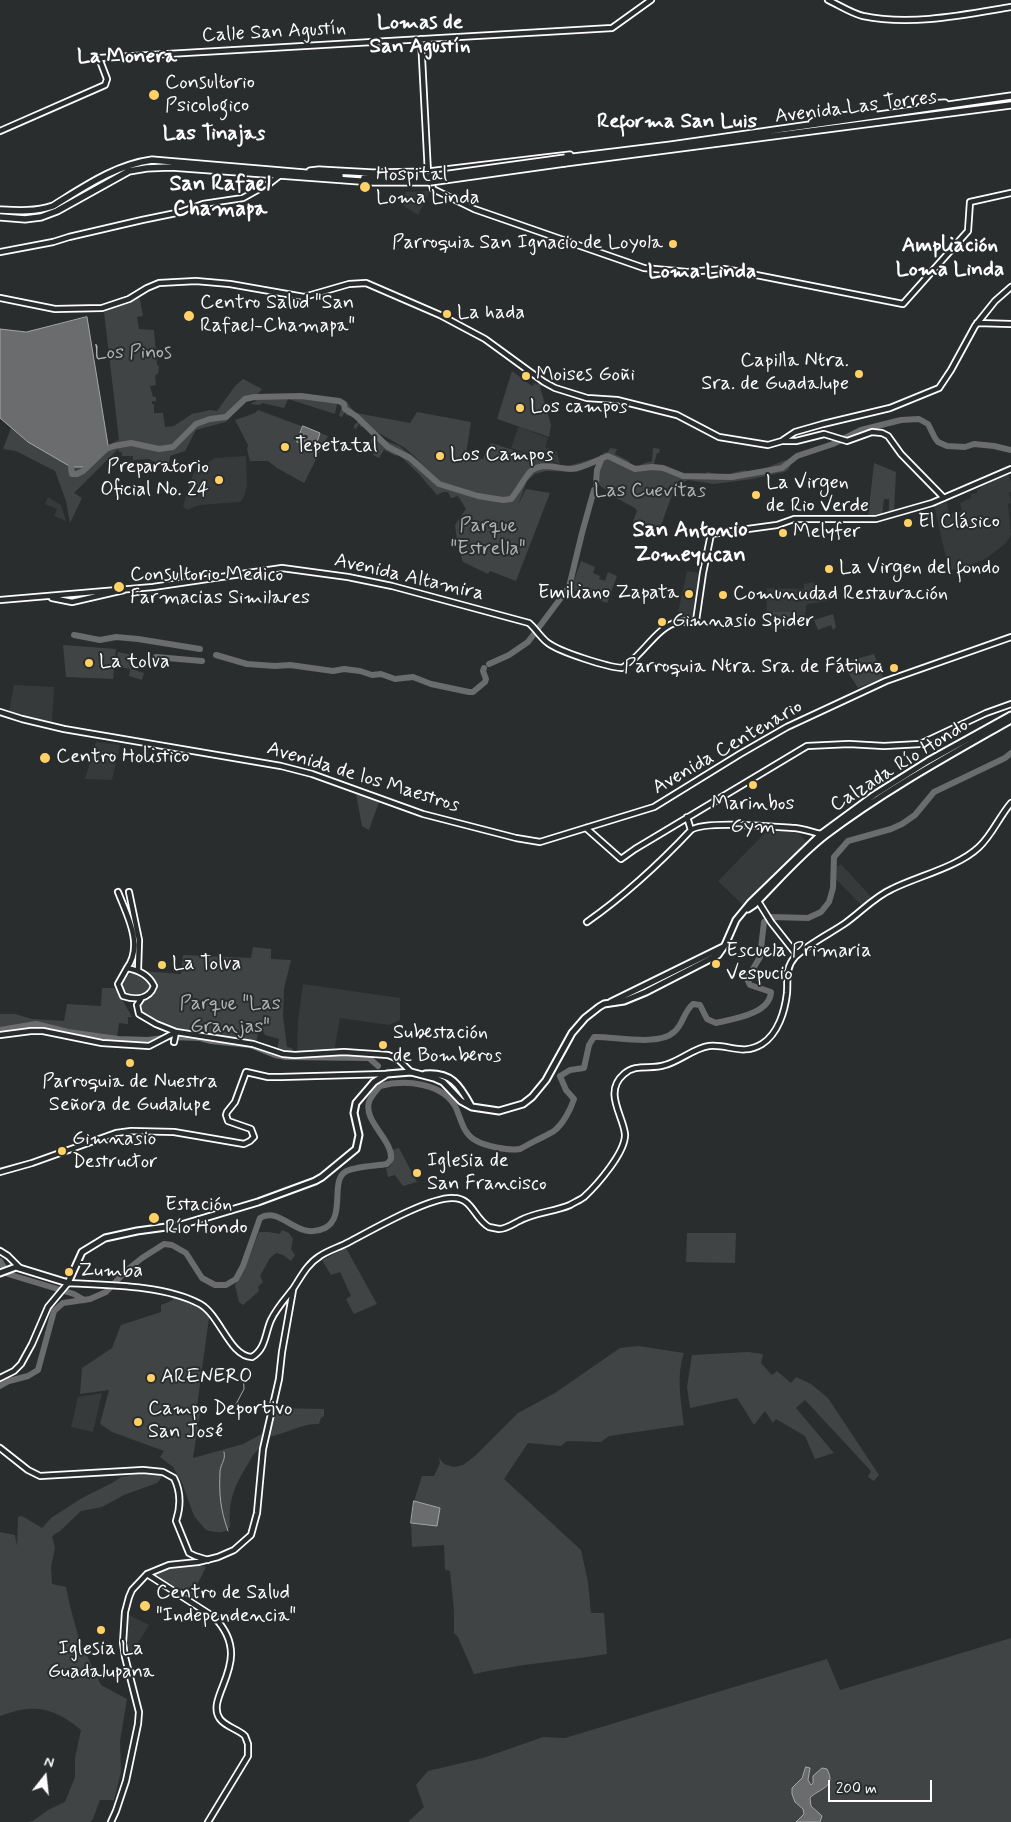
<!DOCTYPE html>
<html>
<head>
<meta charset="utf-8">
<style>
  body { margin:0 }
  #map { position:relative; width:1011px; height:1822px; overflow:hidden; background:#2a2d2e; font-family:Mynerve,sans-serif }
  canvas { display:block }
  .north { position:absolute; left:20px; top:1752px; width:50px; height:50px; -webkit-text-stroke:4px #2a2d2e; paint-order:stroke; rotate:16deg; font-size:14px; font-weight:700; line-height:20px; text-align:center; color:#fff }
  .north::after { content:''; display:block; margin:auto; width:18px; height:22px; background:#fff; clip-path:polygon(50% 0,100% 100%,50% 72%,0 100%) }
  .scale { position:absolute; left:828px; top:1780px; width:104px; height:22px; box-sizing:border-box; border:2px solid #fff; border-top:0; padding-left:6px; font-size:15px; line-height:18px; white-space:nowrap; color:#fff; -webkit-text-stroke:4px #2a2d2e; paint-order:stroke }
</style>
</head>
<body>
<div id="map">
<canvas width="1011" height="1822"></canvas>
<div class="north">N</div>
<div class="scale">200 m</div>
</div>
<script>
const g = document.querySelector('canvas').getContext('2d');
g.lineJoin = 'round';
function fillPath(path, color) { g.fillStyle = color; g.fill(path, 'evenodd'); }
function trace(path, color, width, dash) { g.strokeStyle = color; g.lineWidth = width; g.lineCap = dash ? 'butt' : 'round'; g.setLineDash(dash || []); g.stroke(path); }
function label(font, color, halo, rows, align = 'center') {
  g.font = font + ' Mynerve,sans-serif'; g.lineWidth = 4; g.setLineDash([]); g.textBaseline = 'middle'; g.strokeStyle = halo; g.fillStyle = color; for (const [text, x, y, turn = 0] of rows) {
    g.save(); g.translate(x, y); g.rotate((+turn || 0) * Math.PI / 180); g.textAlign = isNaN(turn) ? turn : align; if (halo) g.strokeText(text, 0, 0); g.fillText(text, 0, 0); g.restore();
  }
}
fillPath(new Path2D(`
  M 430,191 L 418,215 L 401,204 L 406,192 Z
  M 520,427 L 548,438 L 545,447 L 557,452 L 560,464 L 511,448 L 518,428 Z
  M 246,456 L 247,486 L 243,499 L 240,502 L 199,505 L 187,510 L 183,506 L 193,474 L 197,469 L 215,458 Z
  M 1008,474 L 1011,481 L 1011,492 L 1009,493 L 1011,503 L 1008,504 L 1011,535 L 1006,543 L 987,558 L 971,565 L 949,571 L 934,505 L 947,503 L 949,514 L 962,511 L 960,503 L 971,498 L 971,494 L 977,493 L 977,490 L 980,489 L 982,486 L 989,484 L 989,482 Z
  M 48,497 L 61,505 L 66,521 L 54,516 L 57,509 L 45,504 Z
  M 687,571 L 700,573 L 693,619 L 677,617 Z
  M 814,582 L 816,595 L 826,593 L 829,601 L 807,604 L 804,621 L 790,629 L 766,628 L 767,588 L 804,589 L 804,584 Z
  M 14,685 L 54,687 L 52,722 L 9,713 Z
  M 96,742 L 120,745 L 112,780 L 85,779 Z
  M 769,829 L 796,831 L 808,843 L 745,907 L 718,881 Z
  M 841,864 L 873,899 L 863,907 L 834,877 L 836,867 Z
  M 303,984 L 400,998 L 400,1020 L 389,1025 L 340,1018 L 334,1052 L 297,1053 L 298,1021 Z
  M 102,1393 L 93,1432 L 71,1427 L 78,1397 Z
  M 127,1614 L 149,1625 L 132,1653 L 126,1646 L 125,1632 Z`), '#373a3b');
fillPath(new Path2D(`
  M 139,295 L 143,316 L 137,317 L 139,329 L 154,330 L 157,365 L 159,366 L 158,374 L 155,375 L 156,385 L 150,386 L 153,397 L 156,397 L 156,401 L 152,401 L 152,404 L 154,404 L 154,413 L 163,413 L 165,427 L 174,426 L 192,414 L 210,410 L 217,411 L 235,386 L 243,379 L 262,389 L 257,395 L 284,394 L 341,398 L 346,401 L 360,419 L 386,441 L 399,446 L 423,464 L 405,448 L 377,432 L 356,413 L 410,423 L 417,412 L 471,422 L 465,460 L 483,459 L 491,443 L 557,464 L 557,466 C 574,467 586,459 602,457 L 603,453 L 608,452 L 610,448 L 617,449 L 615,454 L 629,461 L 630,465 L 640,466 L 642,464 L 652,461 L 653,448 L 660,449 L 659,453 L 657,453 L 654,464 C 666,475 687,478 704,477 L 707,472 L 723,475 L 745,470 L 750,473 L 757,472 L 785,460 L 787,462 L 797,454 L 839,440 L 842,442 L 794,459 L 788,470 L 784,472 L 752,479 L 714,484 L 688,480 L 684,482 L 678,481 L 677,484 L 674,483 L 674,489 L 658,534 L 632,524 L 637,511 L 635,508 L 616,498 L 597,483 L 597,470 L 602,460 L 577,472 L 546,471 L 535,474 L 527,481 L 518,505 L 526,489 L 550,493 L 516,581 L 490,571 L 488,574 L 463,562 L 458,548 L 455,525 L 466,509 L 458,496 L 451,498 L 448,492 L 443,492 L 437,495 L 419,474 L 398,454 L 396,456 L 384,450 L 379,458 L 373,455 L 377,448 L 370,442 L 373,436 L 364,426 L 361,427 L 359,424 L 356,429 L 354,428 L 354,425 L 358,422 L 357,418 L 351,414 L 350,416 L 346,415 L 345,412 L 342,417 L 339,416 L 342,405 L 337,404 L 335,414 L 288,399 L 284,408 L 262,403 L 260,405 L 250,404 L 256,401 L 253,399 L 245,401 L 226,422 L 196,430 L 185,451 L 170,456 L 169,464 L 163,466 L 149,459 L 133,460 L 133,456 L 122,456 L 122,452 L 119,452 L 118,449 L 74,493 L 82,498 L 70,523 L 66,501 L 55,471 L 16,451 L 3,449 L 11,428 L 28,442 L 71,467 L 85,467 L 108,445 L 119,440 L 104,312 L 106,309 L 132,300 Z
  M 512,371 L 532,386 L 535,383 L 537,385 L 540,381 L 541,383 L 540,387 L 551,425 L 549,437 L 497,419 Z
  M 258,410 L 328,436 L 304,483 L 277,468 L 268,461 L 250,461 L 247,449 L 248,445 L 235,420 L 255,413 Z
  M 874,463 L 896,472 L 894,512 L 889,513 L 889,499 L 884,499 L 882,515 L 868,517 Z
  M 581,561 L 595,567 L 593,573 L 600,576 L 599,579 L 605,581 L 608,572 L 617,576 L 607,603 L 571,589 Z
  M 773,612 L 790,612 L 790,623 L 773,623 Z
  M 833,614 L 836,627 L 833,630 L 831,625 L 818,630 L 814,620 Z
  M 63,645 L 116,649 L 113,679 L 66,677 Z
  M 118,652 L 133,655 L 131,669 L 144,673 L 142,680 L 129,676 L 130,669 L 116,666 Z
  M 874,654 L 883,678 L 858,688 L 847,671 L 845,672 L 849,661 Z
  M 356,794 L 379,802 L 369,830 L 362,826 Z
  M 253,947 L 271,949 L 271,959 L 291,960 L 284,989 L 283,1016 L 287,1047 L 292,1048 L 293,1053 L 277,1050 L 279,1039 L 265,1035 L 260,1025 L 256,1043 L 169,1027 L 153,1020 L 140,1011 L 139,1006 L 143,1001 L 155,992 L 154,980 L 141,971 L 181,974 L 183,955 L 251,958 Z
  M 132,971 C 140,972 153,980 151,990 C 139,998 128,1000 122,985 L 123,981 Z
  M 102,988 L 113,988 L 117,990 L 132,1017 L 128,1017 L 128,1024 L 119,1023 L 117,1037 L 68,1031 L 36,1023 L 0,1029 L 0,1014 L 15,1014 L 32,1019 L 64,1021 L 67,1004 L 101,1006 Z
  M 399,1148 L 417,1182 L 403,1186 L 395,1175 L 388,1177 L 386,1168 L 390,1167 C 393,1160 394,1157 392,1150 Z
  M 282,1230 L 289,1233 L 293,1239 L 291,1249 L 295,1255 L 291,1261 L 283,1255 L 276,1253 L 270,1258 L 260,1276 L 263,1282 L 258,1287 L 259,1291 L 243,1305 L 239,1302 L 235,1285 L 244,1271 L 259,1232 L 269,1232 L 280,1234 Z
  M 687,1233 L 736,1233 L 735,1263 L 686,1262 Z
  M 346,1248 L 377,1304 L 354,1314 L 346,1299 L 351,1296 L 340,1272 L 331,1275 L 322,1260 Z
  M 172,1296 L 191,1301 L 208,1311 L 209,1318 L 197,1406 L 200,1413 L 193,1458 L 243,1444 L 271,1429 L 276,1408 L 324,1409 L 324,1416 L 321,1418 L 319,1424 C 299,1423 284,1436 265,1437 L 263,1446 C 255,1451 252,1457 248,1464 C 234,1486 228,1501 230,1527 C 224,1535 215,1532 206,1530 L 194,1516 L 182,1483 L 173,1467 L 160,1457 L 164,1451 L 112,1432 L 100,1424 L 109,1390 L 80,1394 L 82,1368 L 112,1348 L 121,1325 L 161,1312 L 161,1305 L 173,1300 Z
  M 638,1346 L 684,1353 C 676,1375 681,1402 684,1425 L 609,1436 L 601,1442 L 567,1441 L 561,1446 L 528,1443 L 504,1479 L 581,1550 L 588,1582 L 591,1613 L 604,1613 L 607,1654 C 563,1661 518,1664 474,1674 L 458,1637 L 454,1633 L 454,1611 L 450,1571 L 445,1570 L 444,1545 L 412,1547 L 411,1523 L 436,1526 L 440,1508 L 414,1501 L 422,1476 L 434,1476 L 440,1463 L 439,1458 L 444,1464 L 454,1467 L 463,1465 L 476,1455 L 518,1413 L 555,1393 L 620,1348 Z
  M 748,1352 L 763,1354 L 761,1363 L 772,1375 L 777,1371 L 791,1383 L 796,1377 L 811,1384 L 828,1398 L 879,1475 L 874,1481 L 868,1477 L 871,1471 L 805,1400 L 796,1408 L 834,1453 L 815,1459 L 805,1436 L 776,1419 L 773,1423 L 765,1411 L 754,1425 L 737,1398 L 690,1408 L 687,1387 L 692,1355 Z
  M 143,1473 L 162,1473 L 163,1476 L 157,1483 L 124,1495 L 102,1507 L 81,1511 L 60,1531 L 52,1536 L 55,1548 L 51,1567 L 52,1584 L 66,1587 L 70,1606 L 79,1639 L 101,1685 L 127,1699 L 120,1741 L 121,1772 L 114,1800 L 100,1800 L 93,1819 L 90,1822 L 27,1822 L 33,1821 L 48,1810 L 65,1802 L 75,1777 L 75,1758 L 81,1730 C 54,1707 33,1703 0,1716 L 0,1532 L 15,1535 L 17,1546 L 18,1517 L 22,1516 L 42,1528 L 51,1518 L 82,1498 L 112,1483 L 121,1477 Z
  M 198,1565 L 206,1567 L 198,1583 L 191,1602 L 151,1577 C 166,1568 181,1566 198,1565 Z
  M 1011,1638 L 1011,1822 L 408,1822 L 424,1807 L 416,1785 L 428,1771 L 483,1758 L 543,1737 L 565,1738 L 827,1659 L 840,1690 Z`), '#414445');
const water = new Path2D(`
  M 87,317 L 108,445 L 85,467 L 71,467 L 28,442 L 0,418 L 0,329 L 26,332 Z
  M 303,426 L 320,433 L 315,448 L 297,442 Z
  M 414,1501 L 440,1508 L 437,1526 L 411,1523 Z
  M 806,1767 L 810,1768 L 808,1780 L 811,1785 L 813,1783 L 813,1776 L 822,1768 L 827,1769 C 837,1788 819,1788 810,1798 L 811,1806 L 822,1816 L 820,1822 L 796,1822 L 804,1814 L 803,1809 L 795,1802 L 792,1794 L 792,1788 L 802,1778 Z`);
fillPath(water, '#6a6c6d');
trace(water, '#a6a7a7', 1);
trace(new Path2D(`
  M 236,1404 L 244,1389 L 243,1372 L 246,1367
  M 224,1452 C 226,1460 221,1463 220,1471 C 219,1495 220,1508 228,1531`), '#a6a7a7', 1);
trace(new Path2D(`
  M 71,467 L 72,474 L 77,474 L 83,471 L 106,449 L 114,446 L 131,443 L 159,449 L 173,447 L 196,424 L 210,419 L 226,417 L 245,399 L 254,397 L 301,396 L 339,401 L 344,404 L 345,409 L 356,416 L 388,447 L 410,458 L 439,484 L 478,496 L 503,500 L 511,499 C 518,491 525,476 532,470 C 544,462 559,469 571,469 C 584,468 596,460 608,456 L 635,469 L 652,467 L 663,468 L 683,476 L 732,477 L 782,468 L 797,456 L 833,444 L 861,430 L 901,420 L 919,419 L 928,424 L 935,438 L 938,442 L 947,446 L 965,447 L 974,444 L 994,446 L 1011,450
  M 596,484 L 597,470 L 602,458
  M 74,635 L 100,640 L 116,637 L 138,639 L 200,649
  M 216,655 L 247,664 L 275,666 L 290,665 L 333,671 L 344,669 L 360,671 L 372,675 L 381,674 L 395,679 L 413,677 L 431,684 L 469,692 L 473,692 L 485,682 L 486,679 L 483,671 L 484,668
  M 156,657 L 202,661
  M 489,664 L 509,655 L 528,642 L 569,587 L 582,533 L 594,490
  M 0,1030 L 36,1024 L 68,1032 L 118,1039 L 148,1040 L 171,1037 L 200,1038 L 211,1041 L 250,1045 L 275,1055 L 286,1057 L 369,1058 L 378,1066
  M 0,1261 L 8,1274 L 74,1294 L 84,1300
  M 0,1386 L 9,1381 L 28,1376 L 38,1370 L 54,1311 L 63,1303 L 90,1299 L 106,1292 L 127,1270 L 142,1258 L 164,1244 L 172,1245 L 186,1253 L 202,1278 L 215,1285 L 226,1285 L 236,1279 L 243,1266 L 260,1218 C 281,1205 297,1242 325,1228 C 346,1217 330,1182 345,1172 C 354,1166 377,1166 387,1164 L 391,1159 C 393,1140 363,1121 369,1102 C 371,1096 376,1091 380,1086 C 405,1079 444,1083 456,1108 C 461,1119 463,1133 475,1140 C 484,1146 509,1151 520,1149 C 524,1147 529,1144 533,1142 C 540,1138 548,1135 554,1131 C 563,1124 571,1109 574,1099 L 566,1090 L 560,1076 L 570,1070 L 584,1068 L 589,1045 L 594,1037 C 613,1036 658,1047 674,1032 C 683,1025 684,1011 693,1004 L 700,1005 L 707,1019 L 716,1023 C 733,1019 770,1014 771,992 L 750,985 L 747,979 L 760,957 L 764,922 L 771,917 L 808,918 L 821,912 L 829,902 L 833,888 L 834,857 L 848,841 L 891,829 L 902,824 L 915,815 L 934,792 L 1005,758 L 1011,753`), '#6a6c6d', 6);
const secondary = new Path2D(`
  M 828,0 C 839,5 851,13 863,16 C 911,26 963,15 1011,7
  M 421,39 L 428,173
  M 0,131 L 105,85 L 107,79 L 99,58 L 612,28 L 651,0
  M 431,181 L 433,189 L 474,209 L 644,268 L 687,272 L 724,269 L 741,272 L 903,304 L 968,231 L 970,202 L 1011,193
  M 0,252 L 53,242 L 69,237 L 142,220 L 181,212 L 203,204 L 243,198 L 270,183 L 279,176
  M 0,298 L 55,309 L 102,308 L 129,299 L 147,288 L 159,283 L 196,281 L 230,284 L 304,297 L 349,284 L 366,283 L 440,315 L 485,339 L 544,382 L 555,388 L 587,398 L 617,400 L 677,415 L 719,437 L 768,445 L 782,441 L 796,441 L 824,434 L 847,441 L 872,432 L 882,433 L 888,436 L 901,454 L 944,498
  M 977,323 L 1011,324
  M 783,440 L 795,432 L 823,424 L 890,408 L 939,388 L 951,370 L 975,326 L 995,301 L 1011,287
  M 52,598 L 72,602 L 124,590
  M 0,600 L 153,587 L 282,568 L 348,577 L 392,586 L 529,623 C 536,629 541,638 548,643 C 560,652 607,667 622,668 C 641,658 657,626 678,622 C 683,621 689,622 694,622 L 696,621 L 703,573 L 711,534 L 777,525 L 794,519 L 876,519 L 932,503 L 1011,469
  M 0,712 L 22,719 L 64,729 L 281,766 L 312,774 L 423,814 L 516,838 L 540,842 L 654,807 L 740,754 L 787,727 L 886,681 L 1011,637
  M 687,817 L 691,830 C 705,820 775,827 795,828 C 804,829 812,832 821,834
  M 586,828 L 621,859 L 635,849 L 807,746 L 849,744 L 884,746 L 920,744 L 986,713 L 1011,704
  M 118,892 C 127,915 144,945 127,968
  M 129,892 L 139,940 L 138,970
  M 758,901 L 771,922 L 797,955
  M 587,922 C 624,896 659,864 691,830
  M 127,968 C 138,970 149,975 154,986 C 149,1000 135,1000 123,996 L 118,984 Z
  M 141,999 L 137,1005 L 139,1014 L 156,1024 L 176,1032 L 174,1042
  M 0,1035 L 31,1031 L 43,1031 L 102,1043 L 149,1046 L 176,1032 L 253,1044 L 283,1054 L 295,1055 L 344,1052 L 388,1055 L 398,1059 L 411,1072
  M 0,1172 L 32,1163 L 116,1133 L 131,1131 L 174,1132 L 244,1144 L 250,1141 L 254,1137 L 251,1129 L 228,1121 L 226,1115 L 227,1112 L 235,1102 L 246,1072 L 268,1077 L 281,1077 L 385,1074
  M 0,1251 L 8,1256 L 20,1268
  M 0,1378 L 14,1371 L 21,1364 L 32,1344 L 48,1307 L 68,1283 C 107,1285 165,1285 200,1304 C 220,1315 230,1357 252,1357 C 266,1349 265,1333 271,1320 C 276,1309 285,1299 293,1289 C 301,1277 307,1264 320,1256 C 329,1250 340,1247 349,1242 C 372,1230 429,1197 453,1198 C 473,1198 474,1219 489,1227 C 489,1227 499,1229 499,1229 C 506,1229 513,1224 519,1221 C 535,1212 554,1212 570,1205 C 575,1202 580,1200 584,1197 C 597,1185 626,1152 625,1134 C 623,1115 603,1092 624,1074 C 636,1063 651,1070 665,1065 C 680,1061 694,1048 709,1046 C 729,1044 742,1056 762,1044 C 778,1034 785,1011 787,993 C 788,979 785,968 795,957 C 807,945 829,934 844,924 C 860,913 874,897 892,889 C 918,876 958,867 979,847 C 992,835 999,817 1011,803
  M 0,1448 L 28,1470 L 40,1476 L 143,1470 L 163,1472 L 174,1478 C 181,1492 181,1506 176,1521 L 189,1553 L 195,1556 L 208,1560
  M 147,1574 L 214,1617 C 257,1661 203,1696 220,1719 C 226,1727 238,1729 245,1736 L 248,1744 L 248,1756 L 208,1822
  M 111,1822 L 116,1811 L 126,1781 L 138,1724 L 139,1712 L 125,1657 L 123,1643 L 125,1612 L 129,1597 L 132,1590 L 147,1574 L 169,1565 L 198,1562 L 218,1557 L 234,1550 L 251,1535 L 257,1513 L 263,1449 L 279,1379 L 282,1352 L 293,1290`);
const primary = new Path2D(`
  M 748,909 L 754,905 C 777,882 800,855 826,835 C 884,791 948,756 1011,720
  M 611,1002 L 723,947
  M 425,1074 C 451,1072 459,1084 471,1106
  M 0,1273 L 16,1267 L 68,1283 L 82,1252 L 105,1238 L 137,1231 L 181,1225 L 258,1202 L 315,1181 L 322,1177 L 356,1149 L 359,1135 L 354,1113 L 356,1103 L 374,1082 L 387,1074 L 411,1072 L 434,1078 L 443,1082 L 461,1101 L 472,1107 L 499,1111 L 523,1104 L 532,1097 L 546,1080 L 572,1033 L 585,1018 L 599,1007 L 604,1004 L 624,1001 L 646,992 L 718,955 L 725,945 L 736,920 L 750,903 L 821,834 L 874,795 L 928,761 L 1011,715`);
const highway = new Path2D(`
  M 920,107 L 926,104 L 945,103
  M 812,122 L 817,119 L 874,112
  M 565,158 L 671,145 L 1011,96
  M 565,163 L 1011,105
  M 310,171 L 319,170 L 373,173 L 428,172 L 570,155
  M 364,178 L 428,177
  M 0,210 C 19,211 35,212 53,206 C 84,187 115,165 152,160 L 340,176
  M 0,217 L 25,219 L 41,217 L 57,211 L 129,171 L 147,168 L 171,167 L 373,182 L 430,182`);
trace(secondary, '#fff', 8);
trace(primary, '#fff', 9);
trace(highway, '#fff', 9);
trace(secondary, '#2a2d2e', 4.5);
trace(primary, '#2a2d2e', 5);
trace(highway, '#2a2d2e', 5.5);
const highwayBridge = new Path2D(`
  M 428,177 L 565,158
  M 430,182 L 565,163`);
trace(highwayBridge, '#fff', 9, []);
trace(highwayBridge, '#2a2d2e', 5.5);
for (const [x, y, r, color] of [
  [154,95,6,"#ffd166"],
  [365,187,6,"#ffd166"],
  [673,244,5,"#ffd166"],
  [447,314,5,"#ffd166"],
  [189,316,6,"#ffd166"],
  [859,374,5,"#ffd166"],
  [526,376,5,"#ffd166"],
  [520,408,5,"#ffd166"],
  [285,447,5,"#ffd166"],
  [440,456,5,"#ffd166"],
  [219,480,5,"#ffd166"],
  [756,495,5,"#ffd166"],
  [908,523,5,"#ffd166"],
  [783,533,5,"#ffd166"],
  [829,569,5,"#ffd166"],
  [119,587,6,"#ffd166"],
  [689,594,5,"#ffd166"],
  [723,595,5,"#ffd166"],
  [662,622,5,"#ffd166"],
  [89,663,5,"#ffd166"],
  [894,668,5,"#ffd166"],
  [45,758,6,"#ffd166"],
  [753,785,5,"#ffd166"],
  [716,964,5,"#ffd166"],
  [162,965,5,"#ffd166"],
  [383,1045,5,"#ffd166"],
  [130,1063,5,"#ffd166"],
  [62,1151,5,"#ffd166"],
  [417,1173,5,"#ffd166"],
  [154,1218,6,"#ffd166"],
  [69,1272,5,"#ffd166"],
  [151,1378,5,"#ffd166"],
  [138,1422,5,"#ffd166"],
  [145,1606,6,"#ffd166"],
  [101,1630,5,"#ffd166"]
]) { const dot = new Path2D(); dot.arc(x, y, r, 0, 2 * Math.PI); g.fillStyle = color; g.fill(dot); trace(dot, '#2a2d2e', 2); }
label('20px', '#fff', '#2a2d2e', [
  ["Calle San Agustín",274,33,-3],
  ["Avenida Las Torres",856,108,-7],
  ["Avenida Altamira",409,578,13],
  ["Avenida Centenario",728,748,-30],
  ["Calzada Río Hondo",900,766,-32],
  ["Avenida de los Maestros",363,778,17]
]);
label('20px', '#fff', '#2a2d2e', [
  ["Consultorio",165,84],
  ["Psicologico",165,107],
  ["Hospital",376,176],
  ["Loma Linda",376,199],
  ["Parroquia San Ignacio de Loyola",663,244,"right"],
  ["Centro Salud \"San",200,304],
  ["Rafael-Chamapa\"",200,327],
  ["La hada",457,314],
  ["Capilla Ntra.",849,362,"right"],
  ["Sra. de Guadalupe",849,385,"right"],
  ["Moises Goñi",536,376],
  ["Los campos",530,408],
  ["Tepetatal",295,447],
  ["Los Campos",450,456],
  ["Preparatorio",209,468,"right"],
  ["Oficial No. 24",209,491,"right"],
  ["La Virgen",766,484],
  ["de Rio Verde",766,507],
  ["El Clásico",918,523],
  ["Melyfer",793,533],
  ["La Virgen del fondo",839,569],
  ["Consultorio Medico",130,576],
  ["Farmacias Similares",130,599],
  ["Emiliano Zapata",679,594,"right"],
  ["Comunudad Restauración",733,595],
  ["Gimnasio Spider",672,622],
  ["La tolva",99,663],
  ["Parroquia Ntra. Sra. de Fátima",884,668,"right"],
  ["Centro Holistico",56,758],
  ["Marinbos",753,805,"center"],
  ["Gym",753,828,"center"],
  ["Escuela Primaria",726,952],
  ["Vespucio",726,975],
  ["La Tolva",172,965],
  ["Subestación",393,1034],
  ["de Bomberos",393,1057],
  ["Parroquia de Nuestra",130,1083,"center"],
  ["Señora de Gudalupe",130,1106,"center"],
  ["Gimnasio",72,1140],
  ["Destructor",72,1163],
  ["Iglesia de",427,1162],
  ["San Francisco",427,1185],
  ["Estación",165,1206],
  ["Río Hondo",165,1229],
  ["Zumba",79,1272],
  ["ARENERO",161,1378],
  ["Campo Deportivo",148,1410],
  ["San José",148,1433],
  ["Centro de Salud",156,1594],
  ["\"Independencia\"",156,1617],
  ["Iglesia La",101,1650,"center"],
  ["Guadalupana",101,1673,"center"]
], 'left');
label('20px', '#b3b4b5', '#2a2d2e', [
  ["Los Pinos",133,354],
  ["Las Cuevitas",650,492],
  ["Parque",488,527],
  ["\"Estrella\"",488,550],
  ["Parque \"Las",230,1005],
  ["Granjas\"",230,1028]
]);
label('bold 21px', '#fff', '#2a2d2e', [
  ["Lomas de",420,24],
  ["San Agustín",420,48],
  ["La Monera",127,58],
  ["Reforma San Luis",677,123],
  ["Las Tinajas",214,135],
  ["Ampliación",950,247],
  ["Loma Linda",950,271],
  ["Loma Linda",702,273]
]);
label('bold 22px', '#fff', '#2a2d2e', [
  ["San Rafael",220,185],
  ["Chamapa",220,210],
  ["San Antonio",690,531],
  ["Zomeyucan",690,556]
]);
</script>
</body>
</html>
